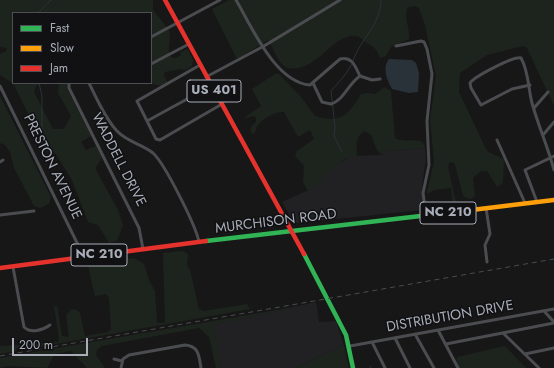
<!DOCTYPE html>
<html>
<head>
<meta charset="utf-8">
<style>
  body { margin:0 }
  #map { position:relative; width:554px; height:368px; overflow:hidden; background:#171717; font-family:Jost,sans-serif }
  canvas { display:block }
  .legend { position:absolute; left:12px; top:12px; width:140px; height:72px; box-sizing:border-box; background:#111113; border:1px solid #4d4f55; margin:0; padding:5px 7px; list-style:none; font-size:12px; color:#a8adb8 }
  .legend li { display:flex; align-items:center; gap:8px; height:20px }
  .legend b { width:20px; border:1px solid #4d4f55 }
  .scale { position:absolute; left:12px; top:338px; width:76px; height:18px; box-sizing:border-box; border:2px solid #a8adb8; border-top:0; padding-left:5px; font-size:12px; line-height:14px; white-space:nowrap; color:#a8adb8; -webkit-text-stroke:3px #111113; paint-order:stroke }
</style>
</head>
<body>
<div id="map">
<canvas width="554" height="368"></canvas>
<ul class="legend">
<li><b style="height:5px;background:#30b455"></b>Fast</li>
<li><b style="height:5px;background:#ff9f0a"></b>Slow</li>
<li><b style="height:5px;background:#e5322d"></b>Jam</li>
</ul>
<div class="scale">200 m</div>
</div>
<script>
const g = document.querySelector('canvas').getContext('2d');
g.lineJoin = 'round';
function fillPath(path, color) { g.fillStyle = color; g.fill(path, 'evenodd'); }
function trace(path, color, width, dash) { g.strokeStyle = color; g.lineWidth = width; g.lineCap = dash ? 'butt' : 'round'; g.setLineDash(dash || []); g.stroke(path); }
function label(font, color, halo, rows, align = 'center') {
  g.font = font + ' Jost,sans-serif'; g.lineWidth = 3; g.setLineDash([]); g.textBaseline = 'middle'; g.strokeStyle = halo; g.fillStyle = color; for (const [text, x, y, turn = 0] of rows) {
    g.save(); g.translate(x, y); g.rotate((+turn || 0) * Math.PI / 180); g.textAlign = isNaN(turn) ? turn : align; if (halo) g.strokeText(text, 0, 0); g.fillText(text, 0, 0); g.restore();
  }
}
fillPath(new Path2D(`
  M 425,148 L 426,160 L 422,184 L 422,210 L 297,223 L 293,221 L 282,202 L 313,188 L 335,165 L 352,156 L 382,155 L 388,151 Z
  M 316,302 L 319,322 L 336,321 L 344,345 L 295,368 L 221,368 L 213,325 Z`), '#212123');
fillPath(new Path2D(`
  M 0,0 L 153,0 L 153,10 L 169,30 C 172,40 166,47 171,57 L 176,58 L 181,55 L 180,52 L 188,49 L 193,60 L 192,66 L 186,70 L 180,69 L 165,72 L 164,75 L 168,83 L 161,86 L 150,83 L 151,13 L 13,13 L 13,83 L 41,83 L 36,86 L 34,92 L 53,129 L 64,129 L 71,116 L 58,93 L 59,83 L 68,83 L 67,89 L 91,136 L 81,142 L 86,150 L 96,146 L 102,158 L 96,167 L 96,170 L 118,210 L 123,225 L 117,241 L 109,243 L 98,225 L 88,222 L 72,180 L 55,153 L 47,152 L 39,141 L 36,129 L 14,85 C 10,80 5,79 0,75 L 0,54 L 6,51 L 7,48 L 0,47 Z
  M 229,0 L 554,0 L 554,106 L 527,48 L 523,46 L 487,55 L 460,73 L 459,92 L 485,147 L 488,152 L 504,159 L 503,183 L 497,187 L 487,171 L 481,171 L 473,178 L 475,196 L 471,199 L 466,198 L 463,195 L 455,165 L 453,162 L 449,163 L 448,167 L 456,202 L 455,207 L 453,206 L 451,188 L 434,190 L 428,194 L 427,191 L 434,162 L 430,120 L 436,76 L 425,25 L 419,8 L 414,6 L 407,8 C 404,20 410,27 409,39 L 391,47 L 386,56 L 380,58 C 377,50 375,47 367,43 C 363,40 360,37 356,36 C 333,33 316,74 288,68 C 279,66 273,47 268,40 L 237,59 L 212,9 Z
  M 275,74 L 279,74 L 301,97 L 315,116 C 341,124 348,115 361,94 L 367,93 L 375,94 L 384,87 L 391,91 L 395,138 C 404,143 413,138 423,142 L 425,148 L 388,151 L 382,155 L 377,150 L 371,135 L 365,131 C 354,137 357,145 357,156 C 334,157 327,182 308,191 L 303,182 L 304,166 L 295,156 L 297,151 L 314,139 L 310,130 L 298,137 L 284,112 C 276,111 263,118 258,125 C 256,127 256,131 254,134 L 251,132 L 251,127 L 256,122 L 256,117 L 253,116 L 246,118 L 245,117 L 261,106 L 252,89 Z
  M 0,96 L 51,197 L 49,204 L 40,208 L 34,206 L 14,168 L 10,152 L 5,145 L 0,143 Z
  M 183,251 L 188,254 L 187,265 L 190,270 L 199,309 L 204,311 L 247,304 L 250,309 L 0,354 L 0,346 L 58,342 L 59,339 L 54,306 L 57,306 L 62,336 L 69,337 L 66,315 L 72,309 L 77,310 L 80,313 L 85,336 L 108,332 L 111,329 L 109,298 L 106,294 L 95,296 L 94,293 L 88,265 L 90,261 L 94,263 L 134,258 L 144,264 L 149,280 L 155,291 L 157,323 L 165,323 L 163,253 Z
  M 305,305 L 214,325 L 221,368 L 216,368 L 209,337 L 199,328 L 102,346 L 97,350 L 96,355 L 105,368 L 87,368 L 71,351 L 55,354 L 47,368 L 8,366 L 0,368 L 0,358 Z
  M 344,345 L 349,368 L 295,368 Z
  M 505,346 L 526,368 L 456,368 L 457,357 Z`), '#1d241e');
fillPath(new Path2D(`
  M 389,59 L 412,60 L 416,63 L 419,73 L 418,92 L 409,93 L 392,89 C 387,80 382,68 389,59 Z`), '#2a3239');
trace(new Path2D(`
  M 38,13 L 51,0
  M 353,61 C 360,39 381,25 381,0
  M 39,83 L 42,96 L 42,133
  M 342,152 L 334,136 L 335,127 L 331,91 L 345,75 L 352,64
  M 370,368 L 371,366`), '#2a3239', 1);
trace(new Path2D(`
  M 236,0 C 252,27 275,82 310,85 L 340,59 C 352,56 355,66 360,76
  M 151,37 L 220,0
  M 396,46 L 421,41 L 424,42 L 427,49 L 432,74 L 427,121 L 429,165 L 423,193 L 426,215
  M 151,64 L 189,44
  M 200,65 L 137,101 L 156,139 L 160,140 L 222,104
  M 360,76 L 372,80 L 380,79
  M 206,77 L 264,46 L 340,0
  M 69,83 L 69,88 L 139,228 L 143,249
  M 89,83 C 97,99 105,118 117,131 C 127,142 142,144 153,153 C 165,164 196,226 199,242
  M 313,83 L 322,102 L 331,104 C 344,100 348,84 360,76
  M 530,85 L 512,89 L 481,105 L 471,88 L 470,83 C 475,76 514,56 521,58 C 529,72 528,88 532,103 C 538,125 548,147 554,170
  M 0,86 L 84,257
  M 534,108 L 548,92
  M 147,121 L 211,86
  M 543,135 L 554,122
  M 497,140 L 525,203
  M 0,162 L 3,160
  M 537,202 L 525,170 L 554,156
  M 486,208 L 490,234 L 485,245 L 487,262
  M 0,215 L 34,211
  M 13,267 L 24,327 C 31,334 43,330 50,325
  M 544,311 L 554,322
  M 438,330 L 458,368
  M 503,333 L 539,368
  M 415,334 L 434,368
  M 395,338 L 410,368
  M 372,342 L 385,368
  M 446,344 L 554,323
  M 350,346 L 554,309
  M 525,354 L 554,348
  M 114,359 L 122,361
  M 121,368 L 123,359 L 129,355 L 185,345 C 199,346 199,356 201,368`), '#4b4c50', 3);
trace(new Path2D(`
  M 206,241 L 455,212
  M 304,254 L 346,335 L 353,368`), '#30b455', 4.5);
trace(new Path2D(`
  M 455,212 L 554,200`), '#ff9f0a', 4.5);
trace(new Path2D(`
  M 165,0 L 304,254
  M 0,268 L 206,241`), '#e5322d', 4.5);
trace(new Path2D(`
  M 0,356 L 554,259`), '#4b4c4f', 1, [5, 4]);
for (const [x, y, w] of [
  [214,91,54],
  [448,213,56],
  [99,255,56]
]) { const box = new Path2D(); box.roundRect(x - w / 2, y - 11, w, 22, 3); g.fillStyle = '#111113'; g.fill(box); trace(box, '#a8adb8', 1); }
label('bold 13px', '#a8adb8', null, [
  ["US 401",214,91],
  ["NC 210",448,213],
  ["NC 210",99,255]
]);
label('14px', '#a8adb8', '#111113', [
  ["WADDELL DRIVE",118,160,63],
  ["PRESTON AVENUE",52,167,64],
  ["MURCHISON ROAD",276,222,-7],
  ["DISTRIBUTION DRIVE",450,317,-10]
]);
</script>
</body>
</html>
